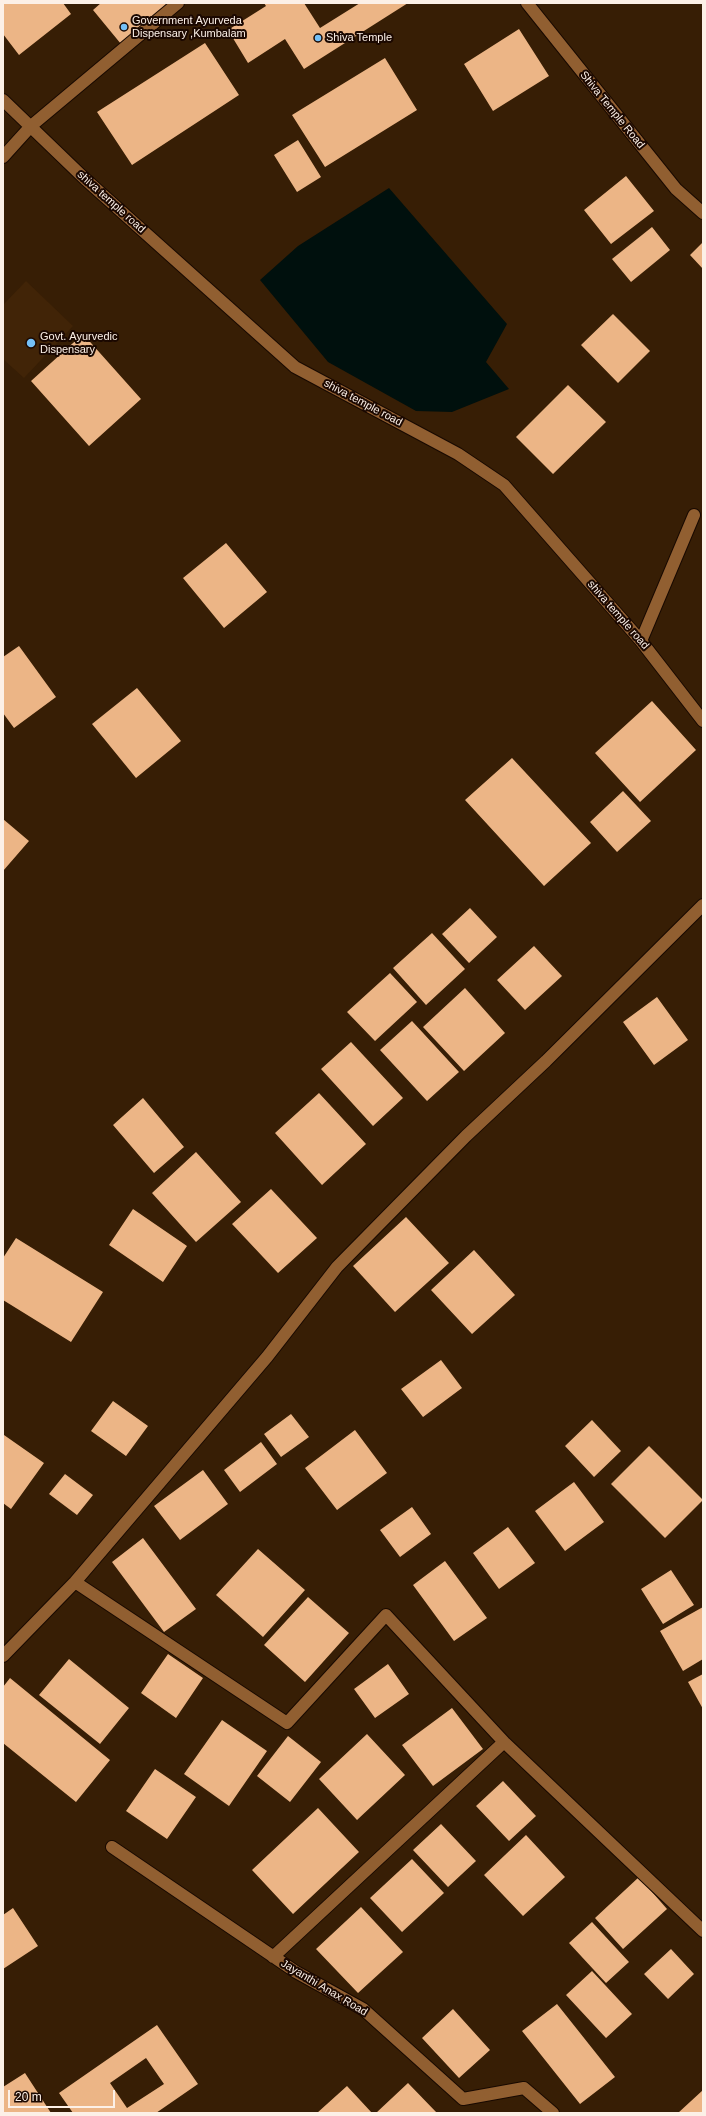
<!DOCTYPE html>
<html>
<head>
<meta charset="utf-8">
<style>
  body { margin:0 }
  #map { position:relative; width:706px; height:2116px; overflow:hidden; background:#371e05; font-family:Arial,sans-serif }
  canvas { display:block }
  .frame { position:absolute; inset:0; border:4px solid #fcf0e7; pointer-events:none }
  .scale { position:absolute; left:8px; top:2090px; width:107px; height:18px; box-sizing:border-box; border:2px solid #fcf0e7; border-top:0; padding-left:5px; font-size:12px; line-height:14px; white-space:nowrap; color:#fcf0e7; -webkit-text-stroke:3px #1b0800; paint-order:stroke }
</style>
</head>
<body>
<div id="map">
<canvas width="706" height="2116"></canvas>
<div class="frame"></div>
<div class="scale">20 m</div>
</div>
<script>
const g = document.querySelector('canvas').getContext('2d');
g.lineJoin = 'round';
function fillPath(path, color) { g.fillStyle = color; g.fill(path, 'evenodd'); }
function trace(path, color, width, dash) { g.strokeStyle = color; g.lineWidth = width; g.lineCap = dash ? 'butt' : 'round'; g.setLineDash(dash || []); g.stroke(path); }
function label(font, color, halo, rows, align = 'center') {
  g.font = font + ' Arial,sans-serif'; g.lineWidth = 4; g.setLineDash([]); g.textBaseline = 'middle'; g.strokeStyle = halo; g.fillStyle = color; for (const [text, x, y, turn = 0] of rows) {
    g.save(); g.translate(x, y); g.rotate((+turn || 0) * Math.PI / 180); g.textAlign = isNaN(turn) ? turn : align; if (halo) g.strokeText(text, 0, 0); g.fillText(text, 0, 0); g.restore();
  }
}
fillPath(new Path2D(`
  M 26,281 L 73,326 L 24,378 L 3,359 L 3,305 Z`), '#412407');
fillPath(new Path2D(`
  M 389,188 L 507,324 L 486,362 L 509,389 L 452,412 L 416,411 L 328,362 L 260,280 L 298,246 Z`), '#00100d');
fillPath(new Path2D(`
  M 3,3 L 63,3 L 71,14 L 19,55 L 3,34 Z
  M 101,3 L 169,3 L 121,44 L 93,10 Z
  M 264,3 L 304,3 L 320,28 L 360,3 L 408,3 L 304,69 L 285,39 L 248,63 L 228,30 L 266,6 Z
  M 519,29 L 549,76 L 493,111 L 464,64 Z
  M 205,43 L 239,95 L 132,165 L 97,112 Z
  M 385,58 L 417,110 L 325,167 L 292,115 Z
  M 298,140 L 321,177 L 297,192 L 274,155 Z
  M 626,176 L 654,211 L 611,244 L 584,210 Z
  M 652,227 L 670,250 L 631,282 L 612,259 Z
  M 703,242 L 703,269 L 690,255 Z
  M 613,314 L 650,351 L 618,383 L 581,345 Z
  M 83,334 L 141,399 L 89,446 L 31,381 Z
  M 568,385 L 606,422 L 553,474 L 516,437 Z
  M 226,543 L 267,592 L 224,628 L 183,578 Z
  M 19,646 L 56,697 L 14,728 L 3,713 L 3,657 Z
  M 137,688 L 181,741 L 136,778 L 92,724 Z
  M 652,701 L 696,750 L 640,802 L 595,753 Z
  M 512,758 L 591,843 L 544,886 L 465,800 Z
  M 623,791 L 651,821 L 617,852 L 590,822 Z
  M 3,819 L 29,841 L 3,871 Z
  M 470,908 L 497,937 L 469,963 L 442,934 Z
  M 432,933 L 465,969 L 426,1005 L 393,968 Z
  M 534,946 L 562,976 L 525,1010 L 497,980 Z
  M 390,973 L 417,1002 L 375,1041 L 347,1012 Z
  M 465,988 L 505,1033 L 464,1071 L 423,1027 Z
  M 657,997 L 688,1040 L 654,1065 L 623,1022 Z
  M 412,1021 L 459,1072 L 427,1101 L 380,1050 Z
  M 351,1042 L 403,1098 L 373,1126 L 321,1069 Z
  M 319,1093 L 366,1144 L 322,1185 L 275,1133 Z
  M 143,1098 L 184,1147 L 154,1173 L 113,1125 Z
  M 196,1152 L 241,1202 L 196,1242 L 152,1193 Z
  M 271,1189 L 317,1238 L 278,1273 L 232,1224 Z
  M 133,1209 L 187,1246 L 163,1282 L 109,1245 Z
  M 406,1217 L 449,1263 L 395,1312 L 353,1266 Z
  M 16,1238 L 103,1292 L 71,1342 L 3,1300 L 3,1258 Z
  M 474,1250 L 515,1295 L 472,1334 L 431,1290 Z
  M 441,1360 L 462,1388 L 423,1417 L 401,1389 Z
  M 113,1401 L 148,1426 L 126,1456 L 91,1431 Z
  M 291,1414 L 309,1437 L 281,1457 L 264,1434 Z
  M 592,1420 L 621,1451 L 594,1477 L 565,1446 Z
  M 355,1430 L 387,1473 L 337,1510 L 305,1468 Z
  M 4,1435 L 44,1463 L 11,1509 L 3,1503 Z
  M 261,1442 L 277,1464 L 240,1492 L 224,1470 Z
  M 649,1446 L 703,1500 L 665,1538 L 611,1484 Z
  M 203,1470 L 228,1504 L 180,1540 L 154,1506 Z
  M 65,1474 L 93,1495 L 77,1515 L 49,1494 Z
  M 574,1482 L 604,1522 L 565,1551 L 535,1511 Z
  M 412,1507 L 431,1534 L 400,1557 L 380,1530 Z
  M 508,1527 L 535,1563 L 499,1589 L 473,1553 Z
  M 143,1538 L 196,1609 L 164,1632 L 112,1562 Z
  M 258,1549 L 305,1590 L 263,1637 L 216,1595 Z
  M 445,1561 L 487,1618 L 454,1641 L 413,1585 Z
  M 671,1570 L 694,1605 L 663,1624 L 641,1589 Z
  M 308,1597 L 349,1633 L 305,1682 L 264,1645 Z
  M 703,1607 L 703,1659 L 683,1671 L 660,1631 Z
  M 168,1654 L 203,1678 L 176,1718 L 141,1693 Z
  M 69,1659 L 129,1708 L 100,1744 L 39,1695 Z
  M 388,1664 L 409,1694 L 375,1718 L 354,1689 Z
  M 703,1674 L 703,1709 L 688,1682 Z
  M 10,1678 L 110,1760 L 76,1802 L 3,1743 L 3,1687 Z
  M 452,1708 L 483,1749 L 433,1786 L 402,1745 Z
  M 222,1720 L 267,1751 L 229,1806 L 184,1774 Z
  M 367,1734 L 405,1775 L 357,1820 L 319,1779 Z
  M 288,1736 L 321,1762 L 290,1802 L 257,1776 Z
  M 155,1769 L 196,1797 L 167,1839 L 126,1811 Z
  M 503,1781 L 536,1816 L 509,1841 L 476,1806 Z
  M 318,1808 L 359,1852 L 293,1914 L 252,1870 Z
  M 441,1824 L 476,1861 L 448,1887 L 413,1850 Z
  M 526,1835 L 565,1877 L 523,1916 L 484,1875 Z
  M 412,1859 L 444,1893 L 402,1932 L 370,1898 Z
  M 639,1877 L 667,1909 L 623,1949 L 595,1918 Z
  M 361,1907 L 403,1952 L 358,1993 L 316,1949 Z
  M 13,1908 L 38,1946 L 3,1969 L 3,1915 Z
  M 592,1922 L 629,1962 L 606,1983 L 569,1943 Z
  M 671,1949 L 694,1974 L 668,1999 L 644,1974 Z
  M 592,1971 L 632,2014 L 606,2038 L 566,1995 Z
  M 557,2004 L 615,2077 L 580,2104 L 522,2031 Z
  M 453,2009 L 490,2050 L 459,2078 L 422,2038 Z
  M 157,2025 L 198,2084 L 156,2113 L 73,2113 L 59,2093 ZM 146,2058 L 164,2084 L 127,2108 L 110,2083 Z
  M 25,2073 L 51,2113 L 3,2113 L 3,2087 Z
  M 408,2083 L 437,2113 L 376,2113 Z
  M 347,2086 L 372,2113 L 317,2113 Z
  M 703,2090 L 703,2113 L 678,2113 Z`), '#ecb586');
const street = new Path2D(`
  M 527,3 L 676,189 L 703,213
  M 3,100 L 85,179 L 295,367 L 458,454 L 504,485 L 641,641 L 703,721
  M 3,157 L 31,126 L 178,3
  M 641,641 L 694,515
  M 75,1582 L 287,1723 L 386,1615 L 504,1742 L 703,1931
  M 3,1656 L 75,1582 L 267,1357 L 337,1267 L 466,1136 L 546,1061 L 703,905
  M 112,1847 L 296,1972 L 363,2009 L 463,2099 L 524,2088 L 553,2113
  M 273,1957 L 504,1742`);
trace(street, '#180900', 14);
trace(street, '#915f31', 12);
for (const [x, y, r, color] of [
  [124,27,4,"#75c0f6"],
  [318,38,4,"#75c0f6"],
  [31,343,5,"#75c0f6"]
]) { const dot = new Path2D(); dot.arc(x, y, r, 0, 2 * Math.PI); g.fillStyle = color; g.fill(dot); trace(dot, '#1b0800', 1.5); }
label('11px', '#fcf0e7', '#1b0800', [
  ["Government Ayurveda",132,21],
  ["Dispensary ,Kumbalam",132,34],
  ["Shiva Temple",326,38],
  ["Govt. Ayurvedic",40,337],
  ["Dispensary",40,350]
], 'left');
label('11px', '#fcf0e7', '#1b0800', [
  ["Shiva Temple Road",612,110,51],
  ["shiva temple road",111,202,42],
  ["shiva temple road",363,403,28],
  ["shiva temple road",618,615,49],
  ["Jayanthi Anax Road",324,1988,31]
]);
</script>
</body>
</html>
